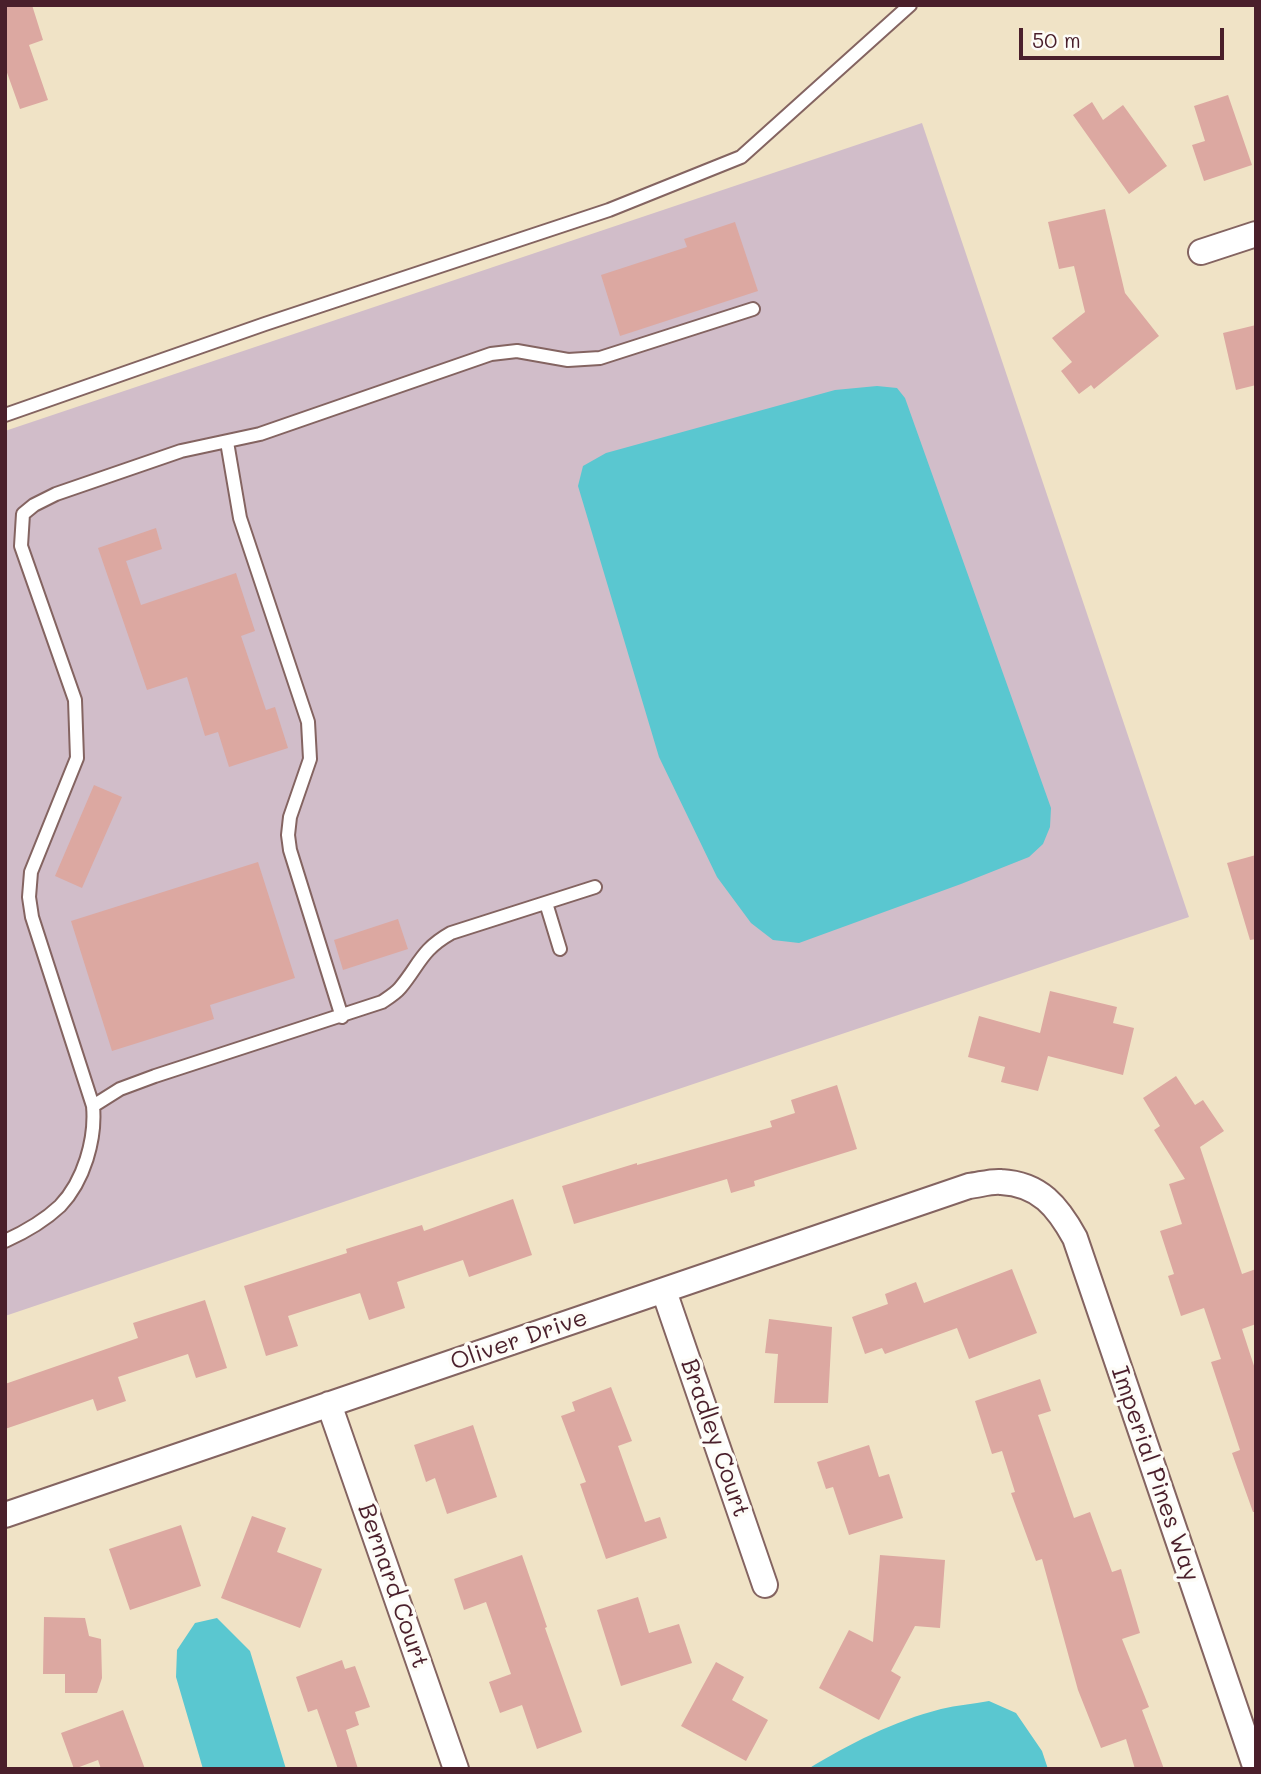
<!DOCTYPE html>
<html>
<head>
<meta charset="utf-8">
<style>
  body { margin:0 }
  #map { position:relative; width:1261px; height:1774px; overflow:hidden; background:#f0e3c6; font-family:Mali,sans-serif }
  canvas { display:block }
  .frame { position:absolute; inset:0; border:7px solid #4a1f2b; pointer-events:none }
  .scale { position:absolute; left:1019px; top:28px; width:205px; height:32px; box-sizing:border-box; border:4px solid #4a1f2b; border-top:0; padding-left:9px; font-size:21px; line-height:24px; white-space:nowrap; color:#4a1f2b; -webkit-text-stroke:5px #fdfcf7; paint-order:stroke }
</style>
</head>
<body>
<div id="map">
<canvas width="1261" height="1774"></canvas>
<div class="frame"></div>
<div class="scale">50 m</div>
</div>
<script>
const g = document.querySelector('canvas').getContext('2d');
g.lineJoin = 'round';
function fillPath(path, color) { g.fillStyle = color; g.fill(path, 'evenodd'); }
function trace(path, color, width, dash) { g.strokeStyle = color; g.lineWidth = width; g.lineCap = dash ? 'butt' : 'round'; g.setLineDash(dash || []); g.stroke(path); }
function label(font, color, halo, rows, align = 'center') {
  g.font = font + ' Mali,sans-serif'; g.lineWidth = 7; g.setLineDash([]); g.textBaseline = 'middle'; g.strokeStyle = halo; g.fillStyle = color; for (const [text, x, y, turn = 0] of rows) {
    g.save(); g.translate(x, y); g.rotate((+turn || 0) * Math.PI / 180); g.textAlign = isNaN(turn) ? turn : align; if (halo) g.strokeText(text, 0, 0); g.fillText(text, 0, 0); g.restore();
  }
}
fillPath(new Path2D(`
  M 922,123 L 1189,917 L 5,1316 L 5,431 Z`), '#d1bdc9');
fillPath(new Path2D(`
  M 877,386 L 897,388 L 905,398 L 1051,808 L 1050,827 L 1043,844 L 1029,857 L 961,884 L 799,943 L 773,940 L 751,923 L 717,877 L 659,757 L 578,486 L 583,466 L 606,453 L 835,390 Z
  M 217,1618 L 250,1651 L 286,1769 L 203,1769 L 176,1677 L 177,1650 L 195,1623 Z
  M 989,1701 L 1016,1713 L 1042,1751 L 1048,1769 L 808,1769 C 849,1744 894,1721 941,1709 C 957,1705 973,1704 989,1701 Z`), '#5ac7d0');
fillPath(new Path2D(`
  M 5,5 L 32,5 L 43,40 L 29,45 L 48,100 L 20,109 L 5,67 Z
  M 1228,95 L 1252,165 L 1204,181 L 1192,145 L 1205,141 L 1194,106 Z
  M 1092,102 L 1103,120 L 1123,105 L 1167,166 L 1129,194 L 1073,115 Z
  M 1105,209 L 1125,293 L 1159,336 L 1094,389 L 1091,385 L 1079,394 L 1061,371 L 1072,362 L 1052,338 L 1085,312 L 1074,266 L 1059,269 L 1048,222 Z
  M 735,222 L 758,291 L 620,336 L 601,275 L 687,247 L 684,239 Z
  M 1256,325 L 1256,385 L 1236,390 L 1223,333 Z
  M 156,528 L 162,549 L 126,561 L 141,605 L 236,573 L 255,631 L 241,636 L 266,710 L 275,707 L 288,748 L 229,767 L 218,732 L 205,736 L 187,677 L 147,690 L 98,548 Z
  M 94,785 L 122,797 L 82,888 L 55,876 Z
  M 1256,855 L 1256,939 L 1250,940 L 1227,863 Z
  M 258,862 L 295,978 L 210,1005 L 214,1019 L 112,1051 L 71,921 Z
  M 398,919 L 408,949 L 343,970 L 334,940 Z
  M 1050,991 L 1117,1007 L 1113,1023 L 1134,1028 L 1123,1075 L 1048,1056 L 1038,1091 L 1001,1082 L 1005,1067 L 968,1057 L 979,1016 L 1040,1033 Z
  M 1176,1076 L 1195,1105 L 1203,1100 L 1224,1131 L 1200,1147 L 1242,1274 L 1256,1269 L 1256,1324 L 1242,1329 L 1256,1372 L 1256,1512 L 1253,1512 L 1232,1453 L 1240,1450 L 1211,1362 L 1221,1359 L 1204,1308 L 1181,1316 L 1168,1276 L 1174,1274 L 1160,1231 L 1182,1224 L 1169,1184 L 1185,1179 L 1154,1130 L 1160,1126 L 1143,1098 Z
  M 837,1085 L 857,1149 L 754,1181 L 755,1186 L 731,1193 L 727,1179 L 574,1224 L 562,1186 L 637,1163 L 637,1165 L 772,1127 L 770,1121 L 795,1113 L 791,1100 Z
  M 513,1199 L 532,1255 L 469,1277 L 463,1260 L 397,1282 L 405,1308 L 369,1320 L 360,1293 L 288,1316 L 298,1346 L 266,1356 L 244,1286 L 347,1253 L 346,1249 L 422,1225 L 424,1231 Z
  M 1012,1269 L 1037,1333 L 969,1359 L 957,1328 L 885,1354 L 882,1348 L 865,1354 L 852,1317 L 888,1304 L 885,1294 L 916,1282 L 924,1303 Z
  M 205,1300 L 227,1368 L 196,1378 L 188,1354 L 118,1377 L 126,1401 L 97,1411 L 93,1399 L 5,1429 L 5,1384 L 138,1338 L 133,1323 Z
  M 769,1319 L 832,1327 L 828,1403 L 774,1403 L 778,1354 L 765,1353 Z
  M 1040,1379 L 1051,1411 L 1038,1415 L 1074,1518 L 1090,1512 L 1112,1572 L 1121,1569 L 1140,1633 L 1122,1639 L 1149,1707 L 1142,1710 L 1164,1769 L 1135,1769 L 1126,1739 L 1101,1748 L 1078,1690 L 1042,1559 L 1036,1561 L 1011,1493 L 1015,1492 L 1002,1451 L 992,1454 L 975,1401 Z
  M 611,1387 L 632,1441 L 618,1446 L 645,1522 L 660,1517 L 667,1538 L 606,1559 L 580,1484 L 586,1482 L 561,1416 L 575,1411 L 572,1402 Z
  M 473,1425 L 497,1497 L 447,1514 L 435,1478 L 426,1482 L 414,1445 Z
  M 869,1445 L 879,1477 L 889,1474 L 903,1518 L 849,1535 L 833,1487 L 826,1489 L 817,1462 Z
  M 252,1516 L 286,1528 L 277,1552 L 322,1569 L 300,1628 L 221,1598 Z
  M 181,1525 L 201,1586 L 130,1610 L 109,1549 Z
  M 522,1555 L 547,1627 L 545,1628 L 582,1732 L 537,1749 L 522,1705 L 500,1713 L 489,1682 L 511,1674 L 486,1602 L 464,1610 L 454,1579 Z
  M 880,1555 L 945,1560 L 940,1628 L 915,1626 L 891,1671 L 901,1677 L 879,1720 L 819,1688 L 849,1630 L 873,1642 Z
  M 638,1597 L 649,1633 L 679,1624 L 692,1663 L 621,1686 L 597,1610 Z
  M 44,1617 L 85,1618 L 89,1636 L 101,1639 L 102,1678 L 97,1693 L 65,1693 L 65,1674 L 43,1674 Z
  M 342,1660 L 345,1669 L 355,1666 L 370,1707 L 355,1712 L 359,1725 L 346,1730 L 358,1769 L 338,1769 L 317,1709 L 308,1712 L 296,1677 Z
  M 716,1662 L 744,1677 L 732,1700 L 768,1720 L 746,1761 L 681,1726 Z
  M 123,1710 L 145,1769 L 101,1769 L 98,1760 L 74,1769 L 61,1733 Z`), '#dca8a1');
const lane = new Path2D(`
  M 5,415 L 265,324 L 609,210 L 741,157 L 910,5
  M 227,442 L 240,518 L 308,722 L 310,759 L 290,817 L 288,835 L 290,850 L 342,1017
  M 546,903 L 560,949
  M 93,1106 L 120,1089 L 155,1076 L 382,1002 C 388,998 396,993 400,988 C 420,964 421,950 451,933 L 595,887
  M 5,1241 C 25,1232 44,1221 60,1206 C 84,1181 96,1139 93,1106 L 32,917 L 29,897 L 31,872 L 77,758 L 75,700 L 21,546 L 23,514 L 34,505 L 56,494 L 181,451 L 260,434 L 491,354 L 517,351 L 568,360 L 600,358 L 753,309`);
const street = new Path2D(`
  M 1201,252 L 1256,234
  M 664,1291 L 765,1585
  M 329,1404 L 456,1769
  M 5,1515 L 969,1186 C 979,1185 991,1181 1001,1182 C 1040,1184 1058,1207 1075,1238 L 1256,1769`);
trace(lane, '#846461', 16);
trace(street, '#846461', 28);
trace(lane, '#fff', 12);
trace(street, '#fff', 24);
label('24px', '#4a1f2b', '#fdfcf7', [
  ["Oliver Drive",519,1340,-19],
  ["Bradley Court",715,1438,71],
  ["Imperial Pines Way",1155,1474,71],
  ["Bernard Court",393,1586,71]
]);
</script>
</body>
</html>
